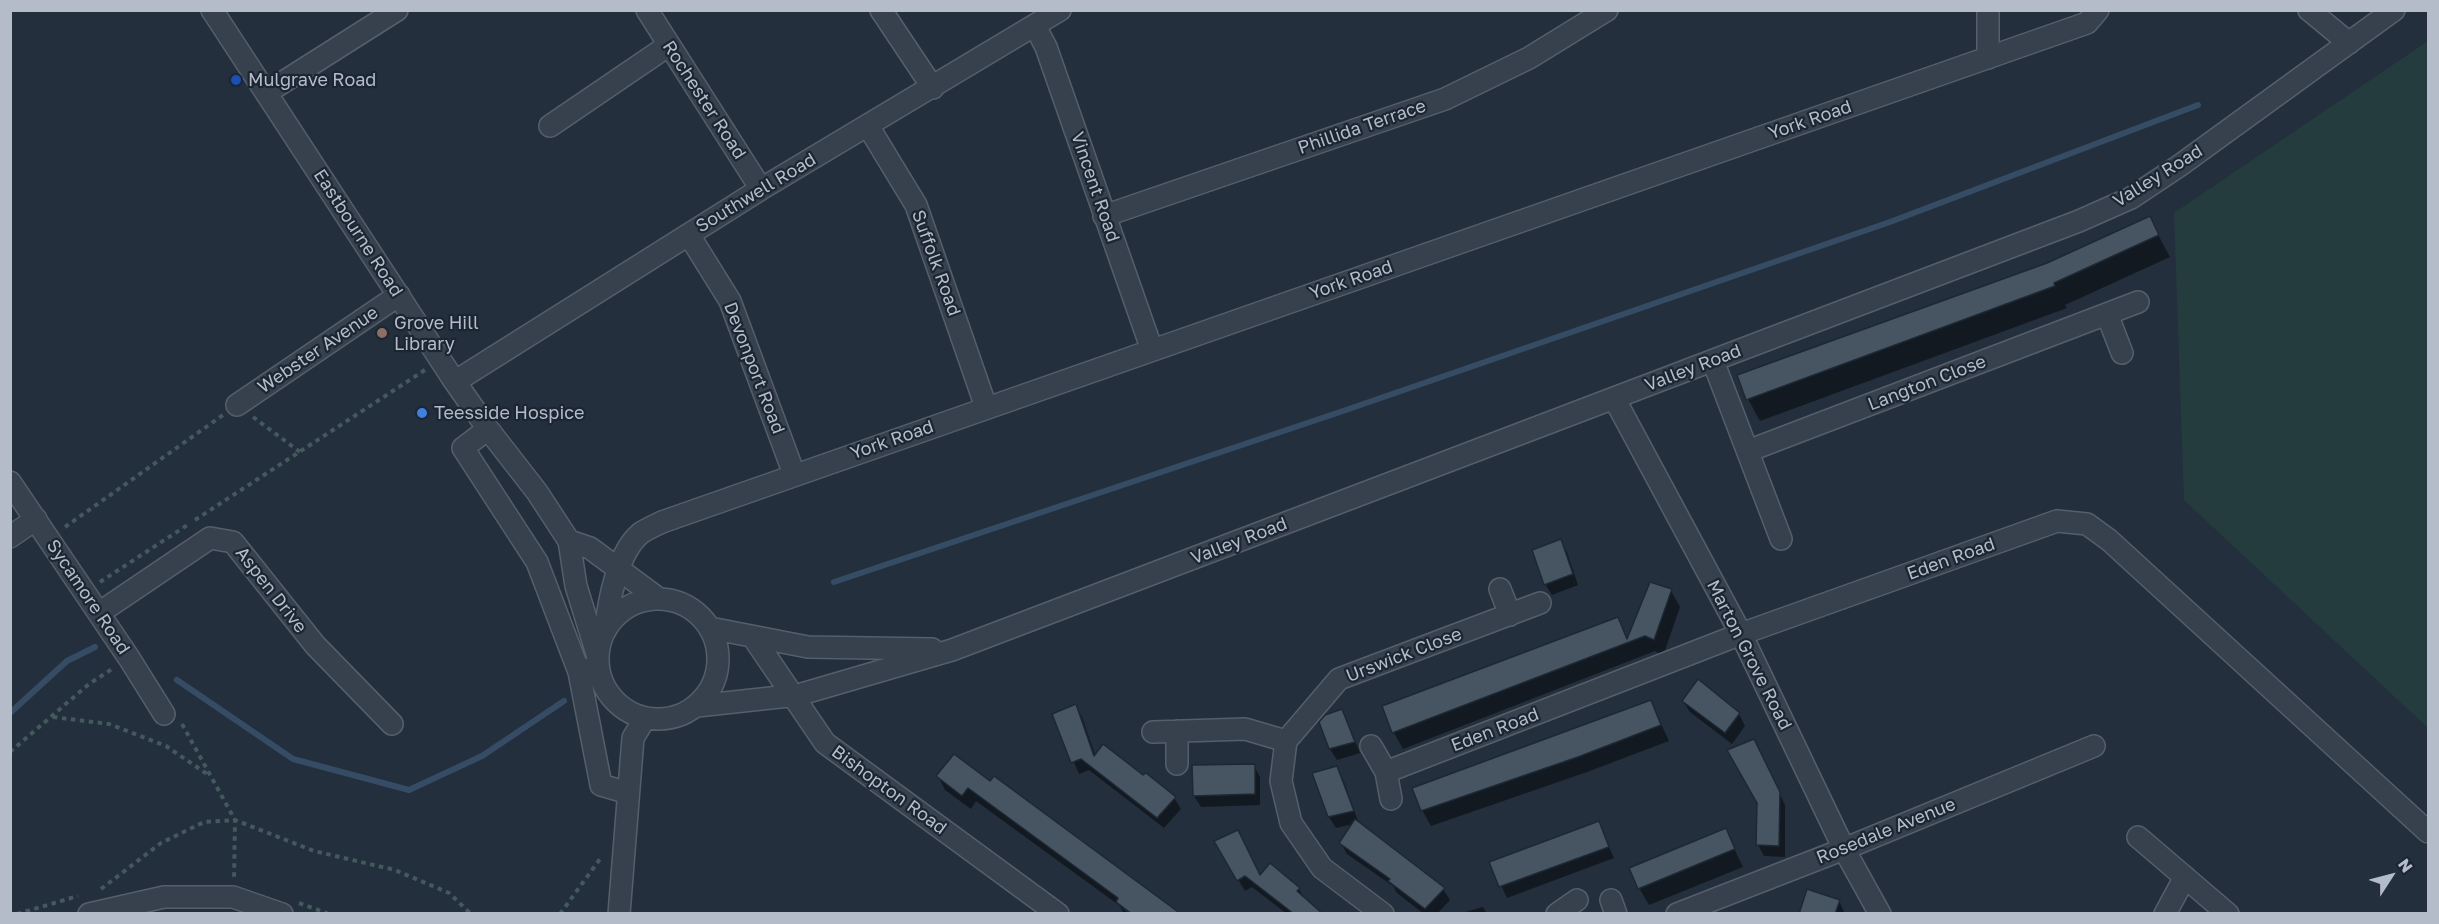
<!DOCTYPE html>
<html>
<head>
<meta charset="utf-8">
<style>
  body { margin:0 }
  #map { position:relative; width:2439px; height:924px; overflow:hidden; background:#232f3d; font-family:"Golos Text",sans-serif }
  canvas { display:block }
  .frame { position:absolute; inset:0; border:12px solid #b3bcc8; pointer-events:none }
  .north { position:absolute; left:2361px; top:846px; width:60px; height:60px; -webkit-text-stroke:4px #1c2632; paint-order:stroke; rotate:54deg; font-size:16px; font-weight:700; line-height:24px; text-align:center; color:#b3bcc8 }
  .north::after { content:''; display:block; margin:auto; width:21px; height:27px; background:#b3bcc8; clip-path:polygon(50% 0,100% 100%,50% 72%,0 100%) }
</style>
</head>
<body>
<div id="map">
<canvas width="2439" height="924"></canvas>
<div class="frame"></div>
<div class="north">N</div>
</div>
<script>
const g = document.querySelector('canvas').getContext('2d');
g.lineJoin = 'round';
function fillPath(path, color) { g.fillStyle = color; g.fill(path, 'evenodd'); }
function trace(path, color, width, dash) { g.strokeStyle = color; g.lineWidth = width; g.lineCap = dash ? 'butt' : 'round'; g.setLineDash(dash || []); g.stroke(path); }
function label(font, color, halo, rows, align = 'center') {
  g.font = font + ' "Golos Text",sans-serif'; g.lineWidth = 4.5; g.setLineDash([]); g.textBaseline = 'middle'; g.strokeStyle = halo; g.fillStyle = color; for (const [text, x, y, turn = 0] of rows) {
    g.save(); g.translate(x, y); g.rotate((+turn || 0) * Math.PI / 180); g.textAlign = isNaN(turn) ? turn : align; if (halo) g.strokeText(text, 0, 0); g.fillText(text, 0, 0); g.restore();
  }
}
fillPath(new Path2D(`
  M 2428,41 L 2428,728 L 2184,500 L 2174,213 Z`), '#253c3e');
fillPath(new Path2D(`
  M 2149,218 L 2170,257 L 2065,305 L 2067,308 L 1760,421 L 1748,399 Z
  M 1560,541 L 1567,552 L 1578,585 L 1552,595 L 1545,584 Z
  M 1671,591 L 1680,607 L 1663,656 L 1655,651 L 1403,749 L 1394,733 L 1384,707 L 1617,619 L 1628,639 Z
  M 1683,701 L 1739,714 L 1745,726 L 1732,744 L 1690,712 Z
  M 1651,702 L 1669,741 L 1587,772 L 1431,826 L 1422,810 Z
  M 1076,706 L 1082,717 L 1096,757 L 1144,778 L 1174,798 L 1181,809 L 1164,828 L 1089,770 L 1079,774 L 1054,715 Z
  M 1342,711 L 1360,753 L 1337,760 L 1330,749 Z
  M 1760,752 L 1785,805 L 1785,857 L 1764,856 L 1758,845 Z
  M 954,756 L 1177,914 L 1122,905 L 1122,908 L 1130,914 L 1124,914 L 1120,906 L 976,801 L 971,809 L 945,790 L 938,776 Z
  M 1254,766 L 1260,777 L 1260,805 L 1201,807 L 1194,796 Z
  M 1336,767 L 1343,779 L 1359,824 L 1443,889 L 1450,900 L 1437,914 L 1424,914 L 1397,893 L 1393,886 L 1347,854 L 1341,843 L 1354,824 L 1336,828 L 1329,817 Z
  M 1598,823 L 1614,858 L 1507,898 L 1491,863 Z
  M 1725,830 L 1743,867 L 1649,905 L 1639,888 Z
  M 1216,842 L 1261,877 L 1299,889 L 1305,900 L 1321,914 L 1287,914 L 1252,887 L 1245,891 Z
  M 1839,901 L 1845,914 L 1800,914 Z
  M 1483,907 L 1487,914 L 1458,914 Z`), '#0007');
trace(new Path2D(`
  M 834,582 L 1346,410 L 1890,222 L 2198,105
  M 177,680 L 293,759 L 409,790 L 482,756 L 564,701
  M 10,713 L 67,661 L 95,647`), '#364c64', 6);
const building = new Path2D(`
  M 2150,216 L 2159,235 L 2054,283 L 2055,286 L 1746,400 L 1737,375 L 2047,263 Z
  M 1561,539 L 1573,574 L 1544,585 L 1532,550 Z
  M 1650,582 L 1672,589 L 1654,640 L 1645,636 L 1392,733 L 1382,706 L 1618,617 L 1627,639 Z
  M 1698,679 L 1740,713 L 1725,733 L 1682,701 Z
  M 1651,700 L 1661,725 L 1578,757 L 1421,811 L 1412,788 Z
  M 1076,704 L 1094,756 L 1103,744 L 1143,775 L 1146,773 L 1176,797 L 1157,818 L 1081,759 L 1071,763 L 1052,714 Z
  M 1342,709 L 1355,742 L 1329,749 L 1319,722 L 1325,715 Z
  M 1754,739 L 1780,792 L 1779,846 L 1756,845 L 1757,803 L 1727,750 Z
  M 954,754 L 990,781 L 994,776 L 1181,914 L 1132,914 L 1116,902 L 1118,898 L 968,788 L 962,796 L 936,776 Z
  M 1255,764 L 1255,794 L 1193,796 L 1192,765 Z
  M 1337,766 L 1354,811 L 1328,817 L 1312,773 Z
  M 1355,819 L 1445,888 L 1425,909 L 1388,881 L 1390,879 L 1339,843 Z
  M 1599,821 L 1609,847 L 1499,887 L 1489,862 Z
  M 1726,828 L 1735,849 L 1638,889 L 1629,868 Z
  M 1238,830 L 1260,875 L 1270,863 L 1300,888 L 1297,891 L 1323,914 L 1294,914 L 1245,876 L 1237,881 L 1214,841 Z
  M 1807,889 L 1840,900 L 1835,914 L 1799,914 Z`);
fillPath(building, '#475563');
trace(building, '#1e2834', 1.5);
const minor = new Path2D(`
  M 212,10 L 453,379 L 488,429 L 537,492 L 569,541 L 576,586 L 598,657
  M 647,10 L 761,189
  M 881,10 L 933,88
  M 1988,10 L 1988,58
  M 2309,10 L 2349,43
  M 1035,26 L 1046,47 L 1152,350
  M 266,93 L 397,10
  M 550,126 L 669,45
  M 868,126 L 916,205 L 986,407
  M 1104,216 L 1445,99 L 1529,58 L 1607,10
  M 689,235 L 730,301 L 794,474
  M 2107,314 L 2122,353
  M 1713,361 L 1781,539
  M 456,381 L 761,189 L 1060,10
  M 1614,398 L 1741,634 L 1844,849 L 1880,914
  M 237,405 L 399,295
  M 488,429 L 463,448 L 537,562 L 579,672 L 598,666
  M 1748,451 L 2138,302
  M 10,482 L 129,658 L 164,714
  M 10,537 L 36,519
  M 569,541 L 590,548 L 659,599
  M 1500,589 L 1510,615
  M598 659a60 60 0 1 1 120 0a60 60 0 1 1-120 0Z
  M 99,613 L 210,538 L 233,542 L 315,645 L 392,724
  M 710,628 L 808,647 L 932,649
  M 606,629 C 608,602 618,551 641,533 C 647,529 656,525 662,522 L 2087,23 L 2098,10
  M 753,637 L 825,743 L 1058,914
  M 579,672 L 601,785 L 628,793
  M 697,706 L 798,695 L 952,650 L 2079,221 L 2131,198 L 2179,166 L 2394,10
  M 1153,732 L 1245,729 L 1286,741
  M 1371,746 L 1386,772 L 1391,799
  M 1177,764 L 1177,731
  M 1386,772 L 1741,634 L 2057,521 L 2087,524 L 2109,540 L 2428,832
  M 2138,837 L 2228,914
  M 1611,900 L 1616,914
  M 89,914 L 164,897 L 233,897 L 282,914
  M 619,914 L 633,738 L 645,718
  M 1383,914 L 1322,868 L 1291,823 L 1281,781 L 1286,741 L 1339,679 L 1540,603
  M 1557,914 L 1577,900
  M 1677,914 L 1844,849 L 2094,746
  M 2165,914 L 2185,877`);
trace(minor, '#555f6b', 24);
trace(new Path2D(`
  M 253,417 L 300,452
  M 195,520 L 425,370
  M 65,527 L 223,415
  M 100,582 L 189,524
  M 53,717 L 109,724 L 166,746 L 210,776
  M 182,724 L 235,820 L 234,879
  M 10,752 L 89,684 L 112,669
  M 101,889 L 161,843 L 204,822 L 235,820 L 314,851 L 395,870 L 449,893 L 471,914
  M 299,903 L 329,914
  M 17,914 L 78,896
  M 560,914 L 600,859`), '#43595b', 4, [4.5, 4.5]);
trace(minor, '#37414d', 21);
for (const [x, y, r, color] of [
  [236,80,6,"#1a4fb4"],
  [382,333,6,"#8d6e63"],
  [422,413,6,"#3f7fe0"]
]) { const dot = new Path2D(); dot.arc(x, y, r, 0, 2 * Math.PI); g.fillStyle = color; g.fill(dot); trace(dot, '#1c2632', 2); }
label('18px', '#b3bcc8', '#1c2632', [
  ["Mulgrave Road",248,80],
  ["Grove Hill",394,323],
  ["Library",394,344],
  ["Teesside Hospice",434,413]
], 'left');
label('18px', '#b3bcc8', '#1c2632', [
  ["Rochester Road",704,100,57],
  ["York Road",1810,120,-19],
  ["Phillida Terrace",1362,127,-19],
  ["Valley Road",2158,176,-32],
  ["Vincent Road",1095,187,71],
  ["Southwell Road",756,193,-31],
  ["Eastbourne Road",358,233,57],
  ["Suffolk Road",936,263,70],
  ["York Road",1351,280,-19],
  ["Webster Avenue",318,350,-34],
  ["Devonport Road",754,368,69],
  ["Valley Road",1693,368,-21],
  ["Langton Close",1927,383,-21],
  ["York Road",892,440,-19],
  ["Valley Road",1239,541,-21],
  ["Eden Road",1951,559,-20],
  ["Aspen Drive",271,590,52],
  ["Sycamore Road",88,597,56],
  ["Urswick Close",1404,655,-21],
  ["Marton Grove Road",1749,655,63],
  ["Eden Road",1495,730,-21],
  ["Bishopton Road",889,790,36],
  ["Rosedale Avenue",1886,831,-22]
]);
</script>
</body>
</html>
